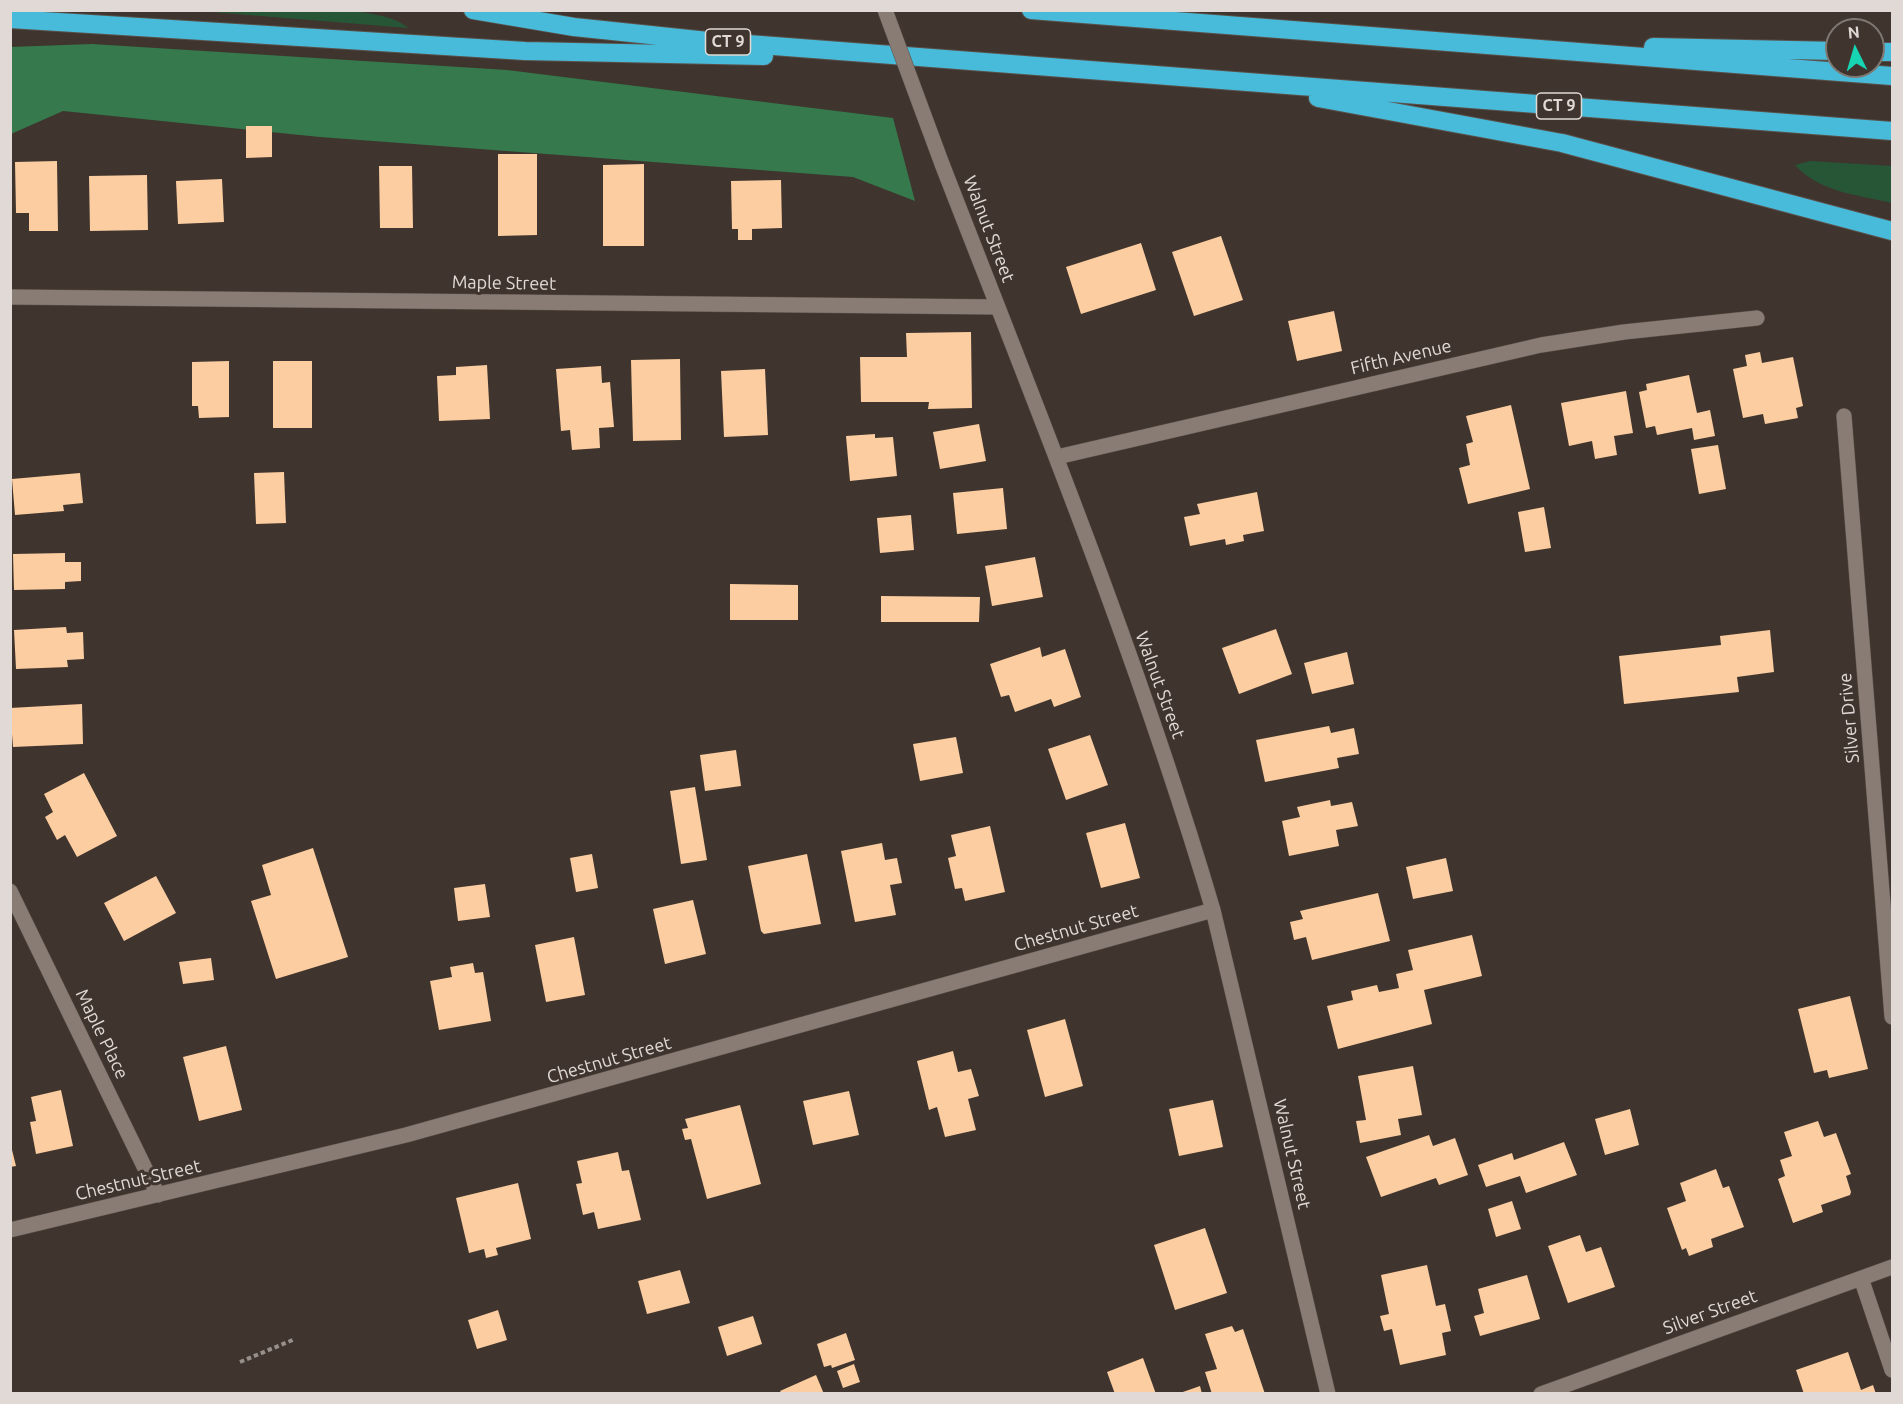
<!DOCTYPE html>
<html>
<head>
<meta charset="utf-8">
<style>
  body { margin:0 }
  #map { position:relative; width:1903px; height:1404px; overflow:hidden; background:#3f352e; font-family:Ubuntu,sans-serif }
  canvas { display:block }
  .frame { position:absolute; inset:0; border:12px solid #e0d9d5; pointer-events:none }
  .north { position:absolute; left:1825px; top:18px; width:60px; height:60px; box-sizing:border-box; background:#3f352e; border:2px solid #7f7771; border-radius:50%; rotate:355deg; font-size:16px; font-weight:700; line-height:24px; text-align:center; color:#e0d9d5 }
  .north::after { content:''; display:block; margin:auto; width:21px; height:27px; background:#17d5b3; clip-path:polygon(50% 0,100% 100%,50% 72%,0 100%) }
</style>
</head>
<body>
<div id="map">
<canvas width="1903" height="1404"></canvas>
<div class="frame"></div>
<div class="north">N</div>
</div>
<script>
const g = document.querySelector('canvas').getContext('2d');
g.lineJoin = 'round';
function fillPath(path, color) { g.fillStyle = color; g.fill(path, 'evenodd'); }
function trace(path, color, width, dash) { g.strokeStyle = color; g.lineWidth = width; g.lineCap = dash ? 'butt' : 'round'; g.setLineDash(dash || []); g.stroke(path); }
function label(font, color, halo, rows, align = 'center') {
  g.font = font + ' Ubuntu,sans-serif'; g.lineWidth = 6; g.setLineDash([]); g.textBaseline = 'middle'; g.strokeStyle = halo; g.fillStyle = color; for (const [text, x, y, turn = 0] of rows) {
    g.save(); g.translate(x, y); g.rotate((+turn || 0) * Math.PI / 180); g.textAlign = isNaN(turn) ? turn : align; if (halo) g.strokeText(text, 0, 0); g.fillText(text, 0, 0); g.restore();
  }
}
fillPath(new Path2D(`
  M 200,11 C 244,10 380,0 408,28 Z
  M 1810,161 L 1892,166 L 1892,203 C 1858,195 1819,192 1795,165 Z`), '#275636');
fillPath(new Path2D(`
  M 92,44 L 507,70 L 893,118 L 915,201 L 853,177 L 320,137 L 63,111 L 11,134 L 10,47 Z`), '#35794c');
fillPath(new Path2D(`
  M 246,126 L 272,126 L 272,157 L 246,158 Z
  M 498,154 L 537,154 L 537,235 L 498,236 Z
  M 57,161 L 58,231 L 29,231 L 29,213 L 16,213 L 15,162 Z
  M 644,164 L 644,246 L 603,246 L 603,165 Z
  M 379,166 L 412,166 L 413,228 L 380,228 Z
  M 147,175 L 148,230 L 90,231 L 89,176 Z
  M 222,179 L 224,222 L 178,224 L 176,181 Z
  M 781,180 L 782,228 L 752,229 L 752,240 L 738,240 L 738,229 L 732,229 L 731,181 Z
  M 1221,236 L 1243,300 L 1194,316 L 1172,252 Z
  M 1141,243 L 1156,290 L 1081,314 L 1066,267 Z
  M 1334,311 L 1342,351 L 1297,361 L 1288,321 Z
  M 971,332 L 972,408 L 928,409 L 929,402 L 861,402 L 860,357 L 907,357 L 906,333 Z
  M 1760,352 L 1762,363 L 1793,357 L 1803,406 L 1796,408 L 1798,418 L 1765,424 L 1763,414 L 1743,418 L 1733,369 L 1747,366 L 1745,355 Z
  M 680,359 L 681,440 L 633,441 L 631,360 Z
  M 229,361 L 229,417 L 199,418 L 198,406 L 192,406 L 192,362 Z
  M 273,361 L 312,361 L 312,428 L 273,428 Z
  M 487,365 L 490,419 L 439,421 L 437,376 L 456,375 L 456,367 Z
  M 601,366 L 602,383 L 610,382 L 614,427 L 599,428 L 600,448 L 572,450 L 570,430 L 561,431 L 556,369 Z
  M 765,369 L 768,435 L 724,437 L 721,371 Z
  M 1689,375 L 1697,413 L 1710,410 L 1715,436 L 1694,440 L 1692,428 L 1657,435 L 1655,426 L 1646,428 L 1639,392 L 1647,390 L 1646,384 Z
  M 1626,391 L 1633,433 L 1614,436 L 1617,455 L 1595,459 L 1592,441 L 1569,446 L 1561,403 Z
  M 1511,405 L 1530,489 L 1468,504 L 1459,468 L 1470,465 L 1466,444 L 1473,442 L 1466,416 Z
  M 979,424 L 986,461 L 940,469 L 933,432 Z
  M 875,434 L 875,438 L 893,437 L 897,476 L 850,481 L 846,436 Z
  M 1718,445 L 1726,489 L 1699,494 L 1691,449 Z
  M 284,472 L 286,523 L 256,524 L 254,473 Z
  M 80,473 L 83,503 L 63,505 L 64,511 L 15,515 L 12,479 Z
  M 1003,488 L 1007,529 L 957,534 L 953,493 Z
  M 1257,492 L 1264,531 L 1243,535 L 1244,541 L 1226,545 L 1225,539 L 1190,546 L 1184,517 L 1200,514 L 1197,504 Z
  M 1544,507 L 1551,548 L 1525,552 L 1518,512 Z
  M 911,515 L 914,550 L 880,553 L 877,518 Z
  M 65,553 L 65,562 L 81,562 L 81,581 L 65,582 L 65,589 L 14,590 L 13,554 Z
  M 1035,557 L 1043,597 L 992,606 L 985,566 Z
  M 730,584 L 798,585 L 798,620 L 730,620 Z
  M 881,596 L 980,597 L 979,622 L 881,622 Z
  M 66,627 L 67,633 L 83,632 L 84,659 L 67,660 L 68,667 L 16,669 L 14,630 Z
  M 1276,629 L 1292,674 L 1239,694 L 1222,648 Z
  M 1770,630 L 1774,672 L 1737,677 L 1739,692 L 1624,704 L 1619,656 L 1721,645 L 1720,636 Z
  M 1040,647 L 1042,657 L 1065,649 L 1081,697 L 1054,707 L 1051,699 L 1015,712 L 1009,695 L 1001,697 L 990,664 Z
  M 1347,652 L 1354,684 L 1312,694 L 1304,663 Z
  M 82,704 L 83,744 L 13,747 L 10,708 Z
  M 1329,726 L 1331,733 L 1354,728 L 1359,754 L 1337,758 L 1339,768 L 1265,782 L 1256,740 Z
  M 1090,735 L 1108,785 L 1066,800 L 1048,749 Z
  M 956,737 L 963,773 L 920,781 L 913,744 Z
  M 736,750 L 741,786 L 705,791 L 700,755 Z
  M 84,773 L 117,836 L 77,857 L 65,835 L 57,840 L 45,817 L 53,812 L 44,794 Z
  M 695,787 L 707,860 L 681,864 L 670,791 Z
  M 1330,800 L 1331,806 L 1352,802 L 1358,826 L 1336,830 L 1339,846 L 1289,856 L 1282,821 L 1300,817 L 1297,807 Z
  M 1125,823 L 1140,878 L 1101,888 L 1086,833 Z
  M 990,826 L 1005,892 L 965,901 L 962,888 L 955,889 L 948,858 L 956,856 L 951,835 Z
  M 882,843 L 885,860 L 897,858 L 902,883 L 890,885 L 896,915 L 855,922 L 841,851 Z
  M 313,848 L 348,957 L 276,979 L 251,901 L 271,895 L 262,865 Z
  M 592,854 L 598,888 L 576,892 L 570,858 Z
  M 807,854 L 821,924 L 764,934 L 761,931 L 748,866 Z
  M 1446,858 L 1453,891 L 1413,899 L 1406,867 Z
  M 156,876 L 176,913 L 124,941 L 104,903 Z
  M 485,884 L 490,917 L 458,921 L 454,888 Z
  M 1378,893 L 1390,941 L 1312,960 L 1306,937 L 1294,940 L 1290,922 L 1303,919 L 1300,911 Z
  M 693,900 L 706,954 L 665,964 L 653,909 Z
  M 1472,935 L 1482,976 L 1424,990 L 1432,1024 L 1338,1049 L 1327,1006 L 1353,1000 L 1351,991 L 1377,985 L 1379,992 L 1399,988 L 1396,974 L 1413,970 L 1408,950 Z
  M 574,937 L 585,995 L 546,1002 L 535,945 Z
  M 211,958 L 214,980 L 183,984 L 179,962 Z
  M 473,963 L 475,973 L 483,972 L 491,1021 L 439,1030 L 430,981 L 452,977 L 450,967 Z
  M 1850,996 L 1868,1069 L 1829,1078 L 1827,1070 L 1814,1073 L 1798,1009 Z
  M 1065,1019 L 1083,1086 L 1045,1097 L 1027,1030 Z
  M 226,1046 L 242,1110 L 199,1121 L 183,1057 Z
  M 953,1051 L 958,1072 L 971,1069 L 979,1096 L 968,1099 L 976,1130 L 945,1137 L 937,1107 L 929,1110 L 917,1061 Z
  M 1413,1066 L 1422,1115 L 1398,1119 L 1401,1135 L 1360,1143 L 1356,1121 L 1366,1120 L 1358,1076 Z
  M 61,1090 L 73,1146 L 36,1154 L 30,1122 L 36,1121 L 31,1097 Z
  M 849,1091 L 859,1135 L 813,1145 L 803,1101 Z
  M 1213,1100 L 1223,1147 L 1179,1156 L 1169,1109 Z
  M 740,1105 L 761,1184 L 707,1199 L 691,1139 L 685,1140 L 682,1129 L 688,1128 L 685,1119 Z
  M 1630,1109 L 1639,1145 L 1605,1155 L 1595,1119 Z
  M 1818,1121 L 1824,1137 L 1836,1133 L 1851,1174 L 1846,1176 L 1851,1192 L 1850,1195 L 1821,1205 L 1823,1212 L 1793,1223 L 1778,1179 L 1785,1176 L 1780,1160 L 1792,1156 L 1784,1132 Z
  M 1429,1135 L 1433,1146 L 1455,1138 L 1468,1175 L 1439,1185 L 1436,1178 L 1381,1197 L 1366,1157 Z
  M 10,1142 L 16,1166 L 10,1167 Z
  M 1564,1142 L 1577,1175 L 1526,1193 L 1520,1176 L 1486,1187 L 1478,1165 L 1512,1153 L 1514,1160 Z
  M 618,1152 L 622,1171 L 629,1170 L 641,1220 L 598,1229 L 594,1212 L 583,1215 L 576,1184 L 582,1183 L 577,1161 Z
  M 1716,1169 L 1723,1188 L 1729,1186 L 1744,1227 L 1711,1239 L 1713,1247 L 1689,1256 L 1686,1248 L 1682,1250 L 1667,1208 L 1686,1201 L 1680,1183 Z
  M 518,1183 L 531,1239 L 496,1248 L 498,1255 L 486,1258 L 484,1249 L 469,1253 L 456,1198 Z
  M 1512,1201 L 1521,1229 L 1496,1237 L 1488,1209 Z
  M 1205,1228 L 1227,1293 L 1175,1310 L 1154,1245 Z
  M 1580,1235 L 1586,1252 L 1601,1247 L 1615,1287 L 1568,1303 L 1548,1246 Z
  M 1427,1265 L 1436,1306 L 1445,1304 L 1451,1331 L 1442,1333 L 1446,1355 L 1400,1365 L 1392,1329 L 1384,1331 L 1380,1316 L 1389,1314 L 1381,1275 Z
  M 680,1270 L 690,1303 L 647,1314 L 638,1281 Z
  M 1527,1275 L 1540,1319 L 1480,1336 L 1474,1316 L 1484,1313 L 1478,1289 Z
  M 498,1310 L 507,1340 L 477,1349 L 468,1320 Z
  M 753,1316 L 762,1344 L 727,1356 L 718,1327 Z
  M 1232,1326 L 1235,1332 L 1243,1329 L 1265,1394 L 1212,1394 L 1205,1372 L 1217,1369 L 1205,1334 Z
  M 846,1333 L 855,1360 L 832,1368 L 831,1365 L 824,1367 L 817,1344 Z
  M 1848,1352 L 1861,1390 L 1873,1385 L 1876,1394 L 1804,1394 L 1796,1370 Z
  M 1143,1358 L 1156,1394 L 1115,1394 L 1107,1372 Z
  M 854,1364 L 860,1382 L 843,1388 L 837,1371 Z
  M 816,1375 L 824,1394 L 782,1394 L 780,1391 Z
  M 1200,1386 L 1202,1394 L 1180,1394 L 1180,1393 Z`), '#fccda0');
const minor = new Path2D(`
  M 942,164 C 1038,411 1138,656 1213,910 L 1328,1394
  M 10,297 L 998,307
  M 1844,416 L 1892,1017
  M 1057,457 L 1541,345 L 1624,332 L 1757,318
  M 10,891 L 158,1195
  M 10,1230 L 406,1135 L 1213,910
  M 1861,1278 L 1892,1370
  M 1541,1394 L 1892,1267`);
const motorway = new Path2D(`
  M 473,10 L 574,27 L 708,41 L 1892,131
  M 1031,10 L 1892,76
  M 10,19 L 525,51 L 764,56
  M 1653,47 L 1837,51
  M 1873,52 L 1892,52
  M 1318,98 L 1562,143 L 1892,231`);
trace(minor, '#5a514b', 16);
trace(motorway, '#5a514b', 20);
trace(new Path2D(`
  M 240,1362 L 295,1339`), '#978f89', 4, [4.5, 3]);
trace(minor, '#897c74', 15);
trace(motorway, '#49bbda', 18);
const minorBridge = new Path2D(`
  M 885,10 L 942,164`);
trace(minorBridge, '#5a514b', 16, []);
trace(minorBridge, '#897c74', 15);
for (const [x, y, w] of [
  [728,42,45],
  [1559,106,45]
]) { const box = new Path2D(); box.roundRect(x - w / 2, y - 13, w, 26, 4.5); g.fillStyle = '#3f352e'; g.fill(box); trace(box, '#e0d9d5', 1.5); }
label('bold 16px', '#e0d9d5', null, [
  ["CT 9",728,42],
  ["CT 9",1559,106]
]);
label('18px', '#e0d9d5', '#3f352e', [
  ["Walnut Street",989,229,69],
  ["Maple Street",504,283,1],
  ["Fifth Avenue",1401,357,-13],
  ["Walnut Street",1160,685,70],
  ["Silver Drive",1849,718,-95],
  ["Chestnut Street",1076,928,-16],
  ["Maple Place",102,1034,64],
  ["Chestnut Street",609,1060,-16],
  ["Walnut Street",1292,1154,77],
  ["Chestnut Street",138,1180,-13],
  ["Silver Street",1710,1312,-20]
]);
</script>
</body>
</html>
